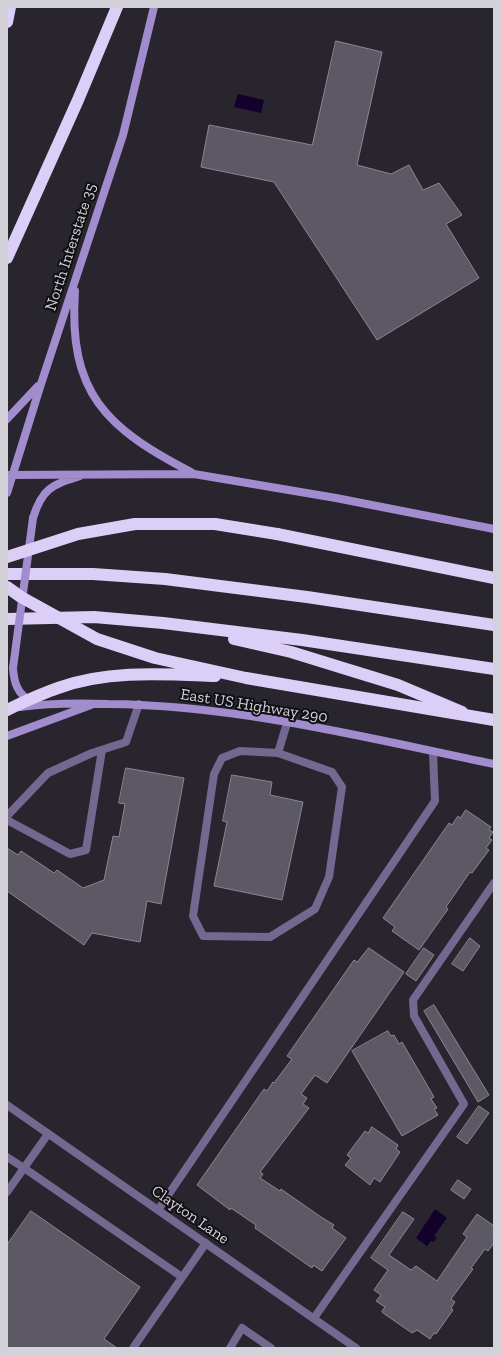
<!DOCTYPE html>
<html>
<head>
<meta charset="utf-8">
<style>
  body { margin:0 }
  #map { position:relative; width:501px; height:1355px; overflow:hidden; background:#28252f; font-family:"Zilla Slab",serif }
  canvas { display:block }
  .frame { position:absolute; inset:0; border:8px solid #d3d2d8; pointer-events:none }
</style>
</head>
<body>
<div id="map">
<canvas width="501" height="1355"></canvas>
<div class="frame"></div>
</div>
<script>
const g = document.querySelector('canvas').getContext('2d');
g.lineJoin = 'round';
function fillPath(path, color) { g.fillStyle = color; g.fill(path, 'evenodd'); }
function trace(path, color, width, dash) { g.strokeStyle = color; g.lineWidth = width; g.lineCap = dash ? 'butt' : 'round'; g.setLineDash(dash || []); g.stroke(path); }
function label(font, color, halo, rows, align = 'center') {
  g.font = font + ' "Zilla Slab",serif'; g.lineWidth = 4; g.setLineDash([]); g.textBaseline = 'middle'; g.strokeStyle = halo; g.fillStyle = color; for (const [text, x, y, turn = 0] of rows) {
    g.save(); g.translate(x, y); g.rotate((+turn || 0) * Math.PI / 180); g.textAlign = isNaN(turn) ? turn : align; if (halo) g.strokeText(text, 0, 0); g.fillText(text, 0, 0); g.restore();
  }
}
fillPath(new Path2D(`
  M 238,94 L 264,100 L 261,113 L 234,107 Z
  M 435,1209 L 447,1218 L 434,1236 L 437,1238 L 434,1242 L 431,1241 L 427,1246 L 416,1238 Z`), '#13012b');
const building = new Path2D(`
  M 336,41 L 382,52 L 357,165 L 391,174 L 409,165 L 423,190 L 439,183 L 462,215 L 446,224 L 479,278 L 377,340 L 274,182 L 201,167 L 209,125 L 312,145 Z
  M 126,768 L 184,778 L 161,904 L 147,901 L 140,942 L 92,933 L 84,945 L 7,891 L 7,848 L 18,855 L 21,851 L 54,873 L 57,870 L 83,888 L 104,880 L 113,836 L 119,837 L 125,804 L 119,803 Z
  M 232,775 L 272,782 L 270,795 L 303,802 L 282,900 L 214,886 L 227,822 L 223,821 Z
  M 466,810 L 491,827 L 489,830 L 493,832 L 489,838 L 492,840 L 486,848 L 489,850 L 472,873 L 470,872 L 446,907 L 448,909 L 419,950 L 392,931 L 395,927 L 383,918 L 449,823 L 452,825 L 458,816 L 460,818 Z
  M 470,938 L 480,946 L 463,971 L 452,964 Z
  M 369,948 L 404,972 L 327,1083 L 315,1075 L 301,1094 L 307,1098 L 303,1104 L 309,1108 L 260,1172 L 263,1174 L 260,1178 L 280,1191 L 281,1189 L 321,1217 L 334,1225 L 332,1228 L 346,1238 L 322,1271 L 313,1265 L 312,1268 L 255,1228 L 256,1225 L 231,1208 L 230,1210 L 197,1185 L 264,1089 L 267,1091 L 273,1082 L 274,1083 L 292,1059 L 287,1056 L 354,960 L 357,962 Z
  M 424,948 L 434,955 L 416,981 L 406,974 Z
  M 434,1005 L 489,1095 L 478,1102 L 424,1011 Z
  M 388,1031 L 391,1036 L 394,1035 L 399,1044 L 402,1042 L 434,1097 L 431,1099 L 437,1108 L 434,1109 L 438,1115 L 402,1136 L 352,1051 Z
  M 479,1106 L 489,1113 L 467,1144 L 457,1137 Z
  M 372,1127 L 398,1145 L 396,1149 L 400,1152 L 380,1182 L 374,1178 L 370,1185 L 345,1165 L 351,1158 L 347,1155 L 365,1131 L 368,1133 Z
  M 458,1180 L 471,1189 L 464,1199 L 451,1190 Z
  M 31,1211 L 140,1287 L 104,1339 L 117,1348 L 7,1348 L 7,1245 Z
  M 403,1212 L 414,1219 L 389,1255 L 411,1270 L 416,1266 L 437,1281 L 467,1237 L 463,1234 L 477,1214 L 494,1226 L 494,1243 L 488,1251 L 485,1249 L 471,1268 L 473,1269 L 451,1299 L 455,1302 L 451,1308 L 453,1310 L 436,1334 L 434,1333 L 430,1339 L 417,1330 L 412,1333 L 383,1313 L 382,1311 L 385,1307 L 376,1301 L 381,1295 L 374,1290 L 388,1270 L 371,1258 Z`);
fillPath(building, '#5c5964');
trace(building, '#8a8793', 1);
trace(new Path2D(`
  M 240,751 L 278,753 L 332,772 L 342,787 L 329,877 L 315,909 L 270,937 L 203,936 L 193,916 L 214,774 L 222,758 Z
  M 278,753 L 287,723
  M 7,816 L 48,773 L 92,753 L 126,742 L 139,704
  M 7,820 L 70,854 L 86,850 L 102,750
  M 7,1157 L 24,1168 L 48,1134
  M 7,1192 L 24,1168 L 182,1277
  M 158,1210 L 435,801 L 433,752
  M 314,1318 L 464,1104 L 414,1016 L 413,1000 L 494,883
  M 133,1348 L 206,1243
  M 230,1348 L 242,1328 L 271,1348`), '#746891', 8);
trace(new Path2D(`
  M 7,1105 L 356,1348`), '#746891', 8);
trace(new Path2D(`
  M 75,291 C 68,393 106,428 191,472
  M 7,419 L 38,386
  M 7,475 L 194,474 L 336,498 L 494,529
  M 7,493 L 41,384 L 123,135 L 154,7
  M 33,518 C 42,488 52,485 80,476
  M 13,668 C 14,682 17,694 31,701
  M 20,707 C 49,703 79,703 108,704 C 238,705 367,738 494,764
  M 7,736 L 91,705`), '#a18cce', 8);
trace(new Path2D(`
  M 7,22 L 10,7
  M 7,258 L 78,100 L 117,7
  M 277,534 L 494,578
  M 7,574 L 93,574 L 165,579 L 307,597 L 494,625
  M 7,619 L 94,617 L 163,623 L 302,640 L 494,669
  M 234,639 L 291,652 L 398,685 L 462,712`), '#dbcff8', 12);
trace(new Path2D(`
  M 13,668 L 33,518`), '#a18cce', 8);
trace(new Path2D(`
  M 7,557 L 78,534 L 135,524 L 215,524 L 277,534
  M 7,587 L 21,597 L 97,639 L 155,658 L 246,678 L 494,720
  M 7,710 C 24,702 40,694 58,688 C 107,670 163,674 215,676`), '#dbcff8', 12);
label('16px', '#d3d2d8', '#100f13', [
  ["North Interstate 35",71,247,-72],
  ["East US Highway 290",254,706,9],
  ["Clayton Lane",190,1215,35]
]);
</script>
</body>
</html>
